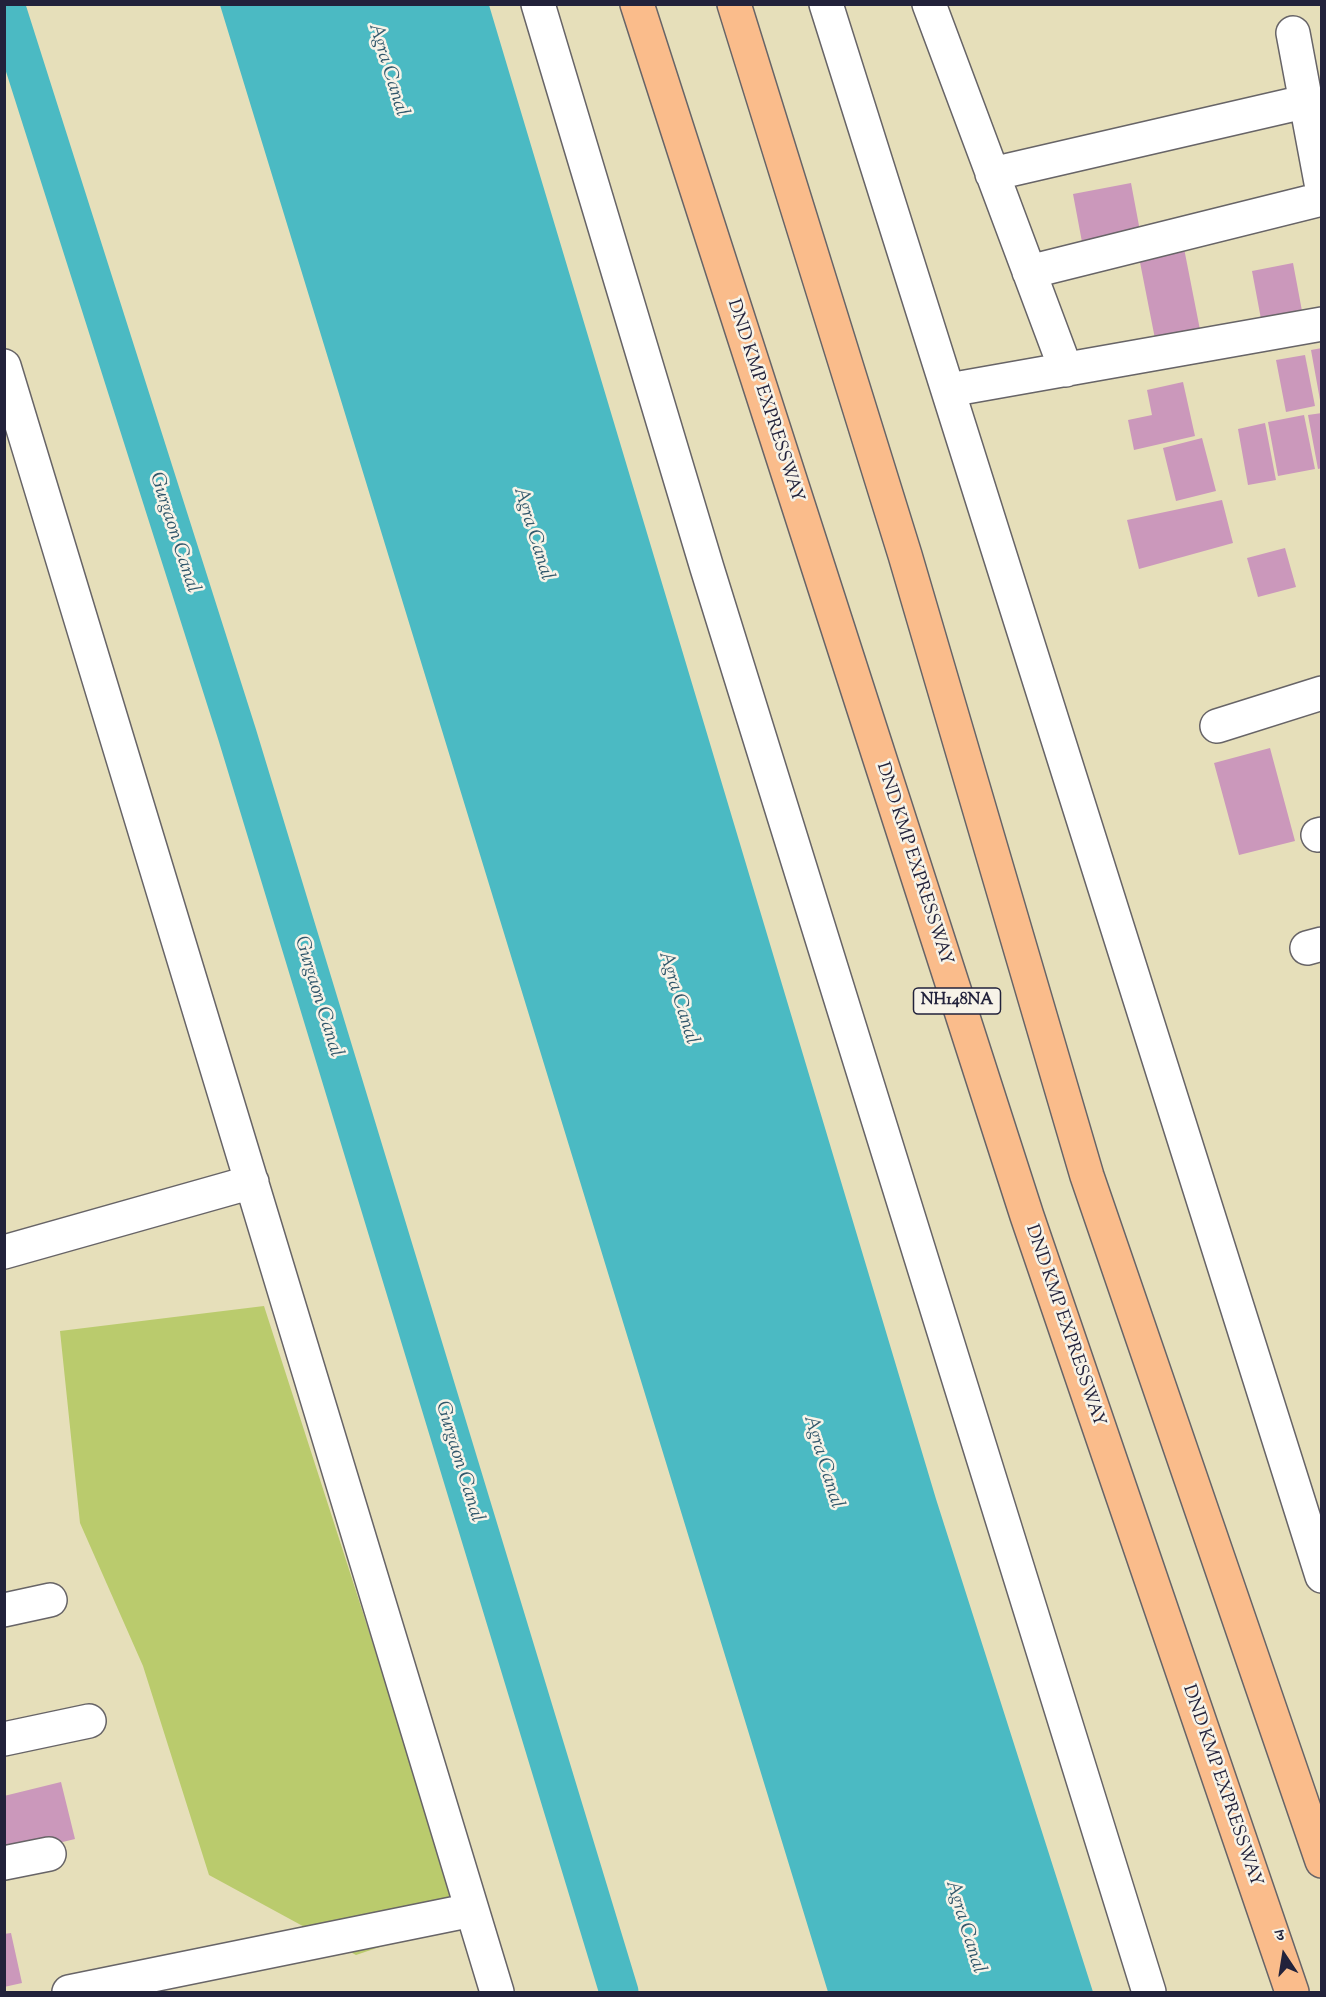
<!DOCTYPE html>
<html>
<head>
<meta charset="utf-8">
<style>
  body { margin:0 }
  #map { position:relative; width:1326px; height:1997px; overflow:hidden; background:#e6dfba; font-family:"Sorts Mill Goudy","Noto Serif Devanagari",serif }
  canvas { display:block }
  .frame { position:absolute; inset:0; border:6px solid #22223b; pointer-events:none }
  .north { position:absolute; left:1254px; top:1925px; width:60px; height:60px; -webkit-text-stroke:4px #f7f3e8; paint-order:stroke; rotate:348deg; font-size:16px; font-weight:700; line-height:24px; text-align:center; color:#22223b }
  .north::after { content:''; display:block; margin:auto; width:21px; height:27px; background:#22223b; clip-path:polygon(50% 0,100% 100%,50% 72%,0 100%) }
</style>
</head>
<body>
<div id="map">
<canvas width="1326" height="1997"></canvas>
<div class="frame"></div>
<div class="north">उ</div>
</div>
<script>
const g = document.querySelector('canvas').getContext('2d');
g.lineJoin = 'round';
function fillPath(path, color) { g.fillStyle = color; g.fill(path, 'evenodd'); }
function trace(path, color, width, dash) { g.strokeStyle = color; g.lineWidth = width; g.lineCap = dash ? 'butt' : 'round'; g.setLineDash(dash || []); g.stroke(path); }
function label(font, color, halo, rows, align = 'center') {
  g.font = font + ' "Sorts Mill Goudy",serif'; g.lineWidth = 5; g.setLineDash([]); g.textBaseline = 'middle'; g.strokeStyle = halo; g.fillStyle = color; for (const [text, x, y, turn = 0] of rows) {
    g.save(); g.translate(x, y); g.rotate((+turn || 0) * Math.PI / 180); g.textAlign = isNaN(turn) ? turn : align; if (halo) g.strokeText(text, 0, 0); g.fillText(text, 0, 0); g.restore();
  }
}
fillPath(new Path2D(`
  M 264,1306 L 395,1712 L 472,1916 L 356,1955 L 209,1875 L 143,1666 L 80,1523 L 60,1331 Z`), '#bacb6d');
fillPath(new Path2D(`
  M 220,5 L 489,5 L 936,1499 L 1093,1992 L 828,1992 Z`), '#4bbac3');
trace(new Path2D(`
  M 5,4 L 237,734 L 619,1992`), '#4bbac3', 39);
fillPath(new Path2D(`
  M 1131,183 L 1140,231 L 1082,242 L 1073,194 Z
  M 1182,238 L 1202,340 L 1157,349 L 1137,247 Z
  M 1293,263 L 1302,311 L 1261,319 L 1252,271 Z
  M 1322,348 L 1322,400 L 1320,400 L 1311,350 Z
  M 1305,355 L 1315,406 L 1286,412 L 1276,360 Z
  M 1183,382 L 1195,436 L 1134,450 L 1128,420 L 1152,415 L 1147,390 Z
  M 1322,413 L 1322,468 L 1318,469 L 1308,415 Z
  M 1304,415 L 1315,469 L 1278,476 L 1268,422 Z
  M 1265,423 L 1276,480 L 1248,485 L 1238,429 Z
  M 1202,438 L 1216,491 L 1176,501 L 1163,448 Z
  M 1222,500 L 1233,543 L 1139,569 L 1127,520 Z
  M 1285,548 L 1296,587 L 1258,597 L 1247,558 Z
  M 1270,748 L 1295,841 L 1239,855 L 1214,763 Z
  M 61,1782 L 75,1839 L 4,1856 L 4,1796 Z
  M 11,1933 L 22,1983 L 4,1987 L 4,1934 Z`), '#cb98bb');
const minor = new Path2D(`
  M 538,4 L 707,568 L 1149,1992
  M 826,4 L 1322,1576
  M 929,4 L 1066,370
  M 1293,33 L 1322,188
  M 992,174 L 1304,102
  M 1029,272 L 1322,199
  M 4,366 L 497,1992
  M 949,390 L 1322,324
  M 1217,726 L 1322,693
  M 1318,835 L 1322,834
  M 1307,948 L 1322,944
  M 4,1252 L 252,1182
  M 4,1610 L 50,1600
  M 4,1739 L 89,1721
  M 4,1863 L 49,1854
  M 69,1992 L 472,1910`);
const highway = new Path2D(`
  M 637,4 L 1027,1216 L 1292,1992
  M 734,4 L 905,555 L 1087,1176 L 1322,1861`);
trace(minor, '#676467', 36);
trace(highway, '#676467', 36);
trace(minor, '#fff', 33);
trace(highway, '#fabc8b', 33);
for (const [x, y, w] of [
  [957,1001,87]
]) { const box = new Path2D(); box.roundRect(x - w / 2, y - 13, w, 26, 4.5); g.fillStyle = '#f7f3e8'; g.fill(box); trace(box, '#22223b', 1.5); }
label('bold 16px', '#22223b', null, [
  ["NH148NA",957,1001]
]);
label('18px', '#22223b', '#f7f3e8', [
  ["DND KMP EXPRESSWAY",764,401,72],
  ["DND KMP EXPRESSWAY",913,864,72],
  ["DND KMP EXPRESSWAY",1064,1326,71],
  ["DND KMP EXPRESSWAY",1221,1786,71]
]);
label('italic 20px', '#30576b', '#f7f3e8', [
  ["Agra Canal",387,70,73],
  ["Gurgaon Canal",173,533,72],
  ["Agra Canal",532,534,73],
  ["Gurgaon Canal",317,997,73],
  ["Agra Canal",677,998,73],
  ["Gurgaon Canal",458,1462,73],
  ["Agra Canal",822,1462,73],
  ["Agra Canal",964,1927,73]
]);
</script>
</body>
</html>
